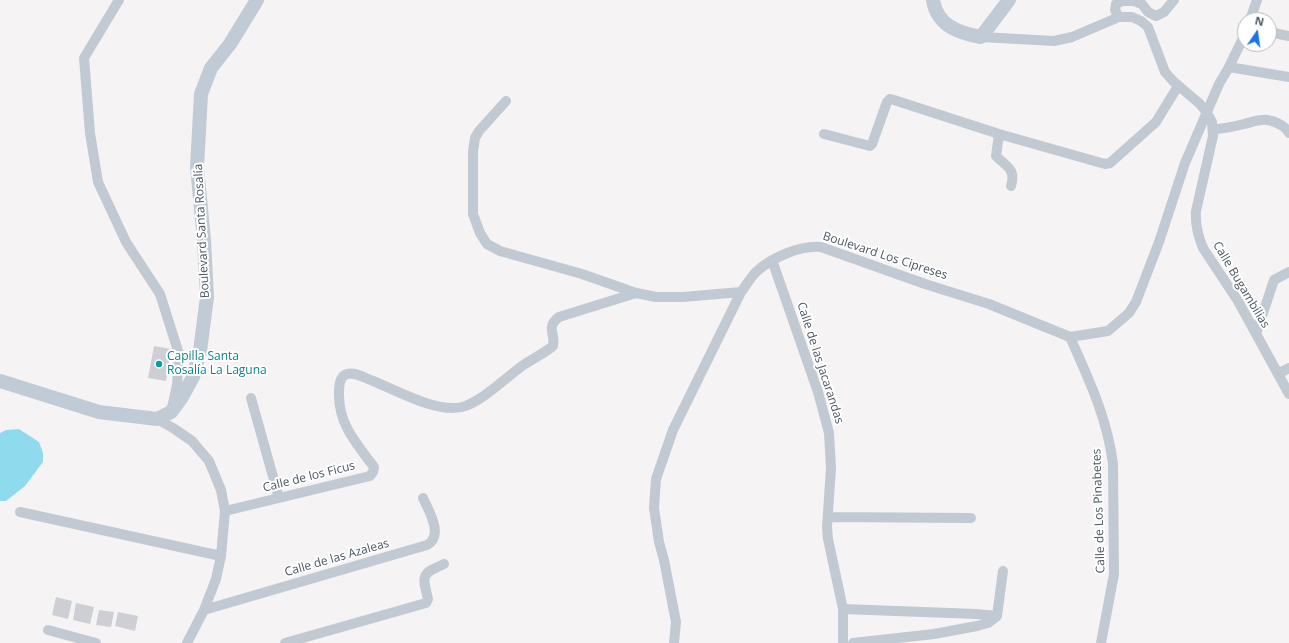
<!DOCTYPE html>
<html>
<head>
<meta charset="utf-8">
<style>
  body { margin:0 }
  #map { position:relative; width:1289px; height:643px; overflow:hidden; background:#f5f3f3; font-family:"Open Sans",sans-serif }
  canvas { display:block }
  .north { position:absolute; left:1237px; top:12px; width:40px; height:40px; box-sizing:border-box; background:#fff; border:1px solid #b7bbc0; border-radius:50%; rotate:13deg; font-size:11px; font-weight:700; line-height:16px; text-align:center; color:#4a5661 }
  .north::after { content:''; display:block; margin:auto; width:14px; height:18px; background:#1a73e8; clip-path:polygon(50% 0,100% 100%,50% 72%,0 100%) }
</style>
</head>
<body>
<div id="map">
<canvas width="1289" height="643"></canvas>
<div class="north">N</div>
</div>
<script>
const g = document.querySelector('canvas').getContext('2d');
g.lineJoin = 'round';
function fillPath(path, color) { g.fillStyle = color; g.fill(path, 'evenodd'); }
function trace(path, color, width, dash) { g.strokeStyle = color; g.lineWidth = width; g.lineCap = dash ? 'butt' : 'round'; g.setLineDash(dash || []); g.stroke(path); }
function label(font, color, halo, rows, align = 'center') {
  g.font = font + ' "Open Sans",sans-serif'; g.lineWidth = 4; g.setLineDash([]); g.textBaseline = 'middle'; g.strokeStyle = halo; g.fillStyle = color; for (const [text, x, y, turn = 0] of rows) {
    g.save(); g.translate(x, y); g.rotate((+turn || 0) * Math.PI / 180); g.textAlign = isNaN(turn) ? turn : align; if (halo) g.strokeText(text, 0, 0); g.fillText(text, 0, 0); g.restore();
  }
}
fillPath(new Path2D(`
  M 19,429 L 39,442 L 43,453 L 43,462 L 25,486 L 6,501 L 0,501 L 0,433 L 6,430 Z`), '#90daee');
fillPath(new Path2D(`
  M 154,346 L 171,349 L 166,381 L 148,378 Z
  M 56,597 L 72,601 L 68,619 L 52,615 Z
  M 76,603 L 94,607 L 90,624 L 73,620 Z
  M 99,610 L 114,612 L 111,627 L 96,625 Z
  M 118,612 L 138,616 L 135,631 L 115,626 Z`), '#cdcfd5');
trace(new Path2D(`
  M 119,0 L 84,58 L 90,133 L 98,182 L 126,242 L 160,294 L 179,354 L 177,385 L 172,408
  M 1119,17 L 1115,10 L 1116,4 L 1123,1 L 1134,1 L 1142,4 L 1148,12 L 1156,16 L 1164,12 L 1174,0
  M 1250,20 L 1257,0
  M 1269,32 L 1289,36
  M 981,37 L 1054,41 L 1072,37 L 1119,17 L 1132,17 L 1141,21 L 1148,27 L 1165,72 L 1173,81 L 1200,104 L 1207,113 L 1212,122 L 1213,136 L 1196,211 C 1195,224 1198,236 1203,248 L 1238,301 L 1289,394
  M 1229,67 L 1289,77
  M 506,101 L 479,131 L 475,138 L 473,151 L 473,214 L 480,233 L 487,244 L 500,251 L 582,274 L 636,293 L 656,297 L 683,297 L 741,292
  M 1213,130 C 1223,128 1233,127 1244,124 C 1250,123 1256,120 1262,120 C 1271,119 1285,125 1289,133
  M 824,134 L 870,146 L 872,144 L 887,102 L 890,99 L 894,100 L 999,134 L 1105,164 L 1110,163 L 1156,122 L 1178,86
  M 999,134 L 996,156 C 1007,167 1016,169 1011,186
  M 772,260 L 818,392 L 829,433 L 831,468 L 827,527 L 828,539 L 843,609 L 843,643
  M 1256,334 L 1274,280 L 1289,272
  M 1070,337 C 1089,380 1107,417 1113,464 L 1114,574 L 1101,643
  M 1278,374 L 1289,368
  M 251,398 L 279,498
  M 157,419 L 173,428 L 192,441 L 209,461 L 221,490 L 225,511 L 221,556 L 216,579 L 204,610 L 187,643
  M 225,511 L 370,476 L 373,472 L 374,467 C 356,443 338,424 339,392 C 339,385 340,376 347,374 C 356,372 365,378 373,381 C 398,391 436,413 462,407 C 480,403 507,377 522,366 C 532,359 543,354 553,346 C 556,333 545,328 559,317 L 636,293
  M 20,512 L 221,556
  M 828,517 L 971,518
  M 843,609 L 976,614 L 997,616
  M 204,610 L 427,545 C 444,536 429,511 423,498
  M 48,630 L 96,643
  M 285,643 L 426,603 L 428,599 C 422,575 421,574 444,564
  M 674,643 L 676,622 L 664,560 L 659,542 L 654,508 L 656,479 L 673,430 L 741,292 C 746,286 750,278 756,272 C 771,258 800,245 821,247 L 925,284 L 989,304 L 1070,337 L 1108,331 L 1129,313 L 1136,302 L 1159,242 L 1185,163 L 1219,84 L 1229,67 L 1245,34
  M 853,643 L 934,634 L 977,626 L 988,623 L 997,616 L 1003,571`), '#c1cad2', 10);
trace(new Path2D(`
  M 933,0 C 937,26 959,33 981,37 L 1009,0
  M 0,381 L 99,412 L 157,419 L 171,412 L 182,397 L 193,377 L 200,351 L 207,297 L 204,240 L 197,167 L 201,94 L 211,68 L 230,44 L 257,0`), '#c1cbd6', 14);
for (const [x, y, r, color] of [
  [159,364,4,"#0f9aa8"]
]) { const dot = new Path2D(); dot.arc(x, y, r, 0, 2 * Math.PI); g.fillStyle = color; g.fill(dot); trace(dot, '#fff', 1.5); }
label('12px', '#4a5661', '#fff', [
  ["Boulevard Santa Rosalía",202,231,-93],
  ["Boulevard Los Cipreses",885,256,18],
  ["Calle Bugambilias",1241,285,59],
  ["Calle de las Jacarandas",820,363,72],
  ["Calle de los Ficus",309,477,-14],
  ["Calle de Los Pinabetes",1099,511,-92],
  ["Calle de las Azaleas",337,558,-16]
]);
label('12px', '#0d838f', '#fff', [
  ["Capilla Santa",167,357],
  ["Rosalía La Laguna",167,371]
], 'left');
</script>
</body>
</html>
